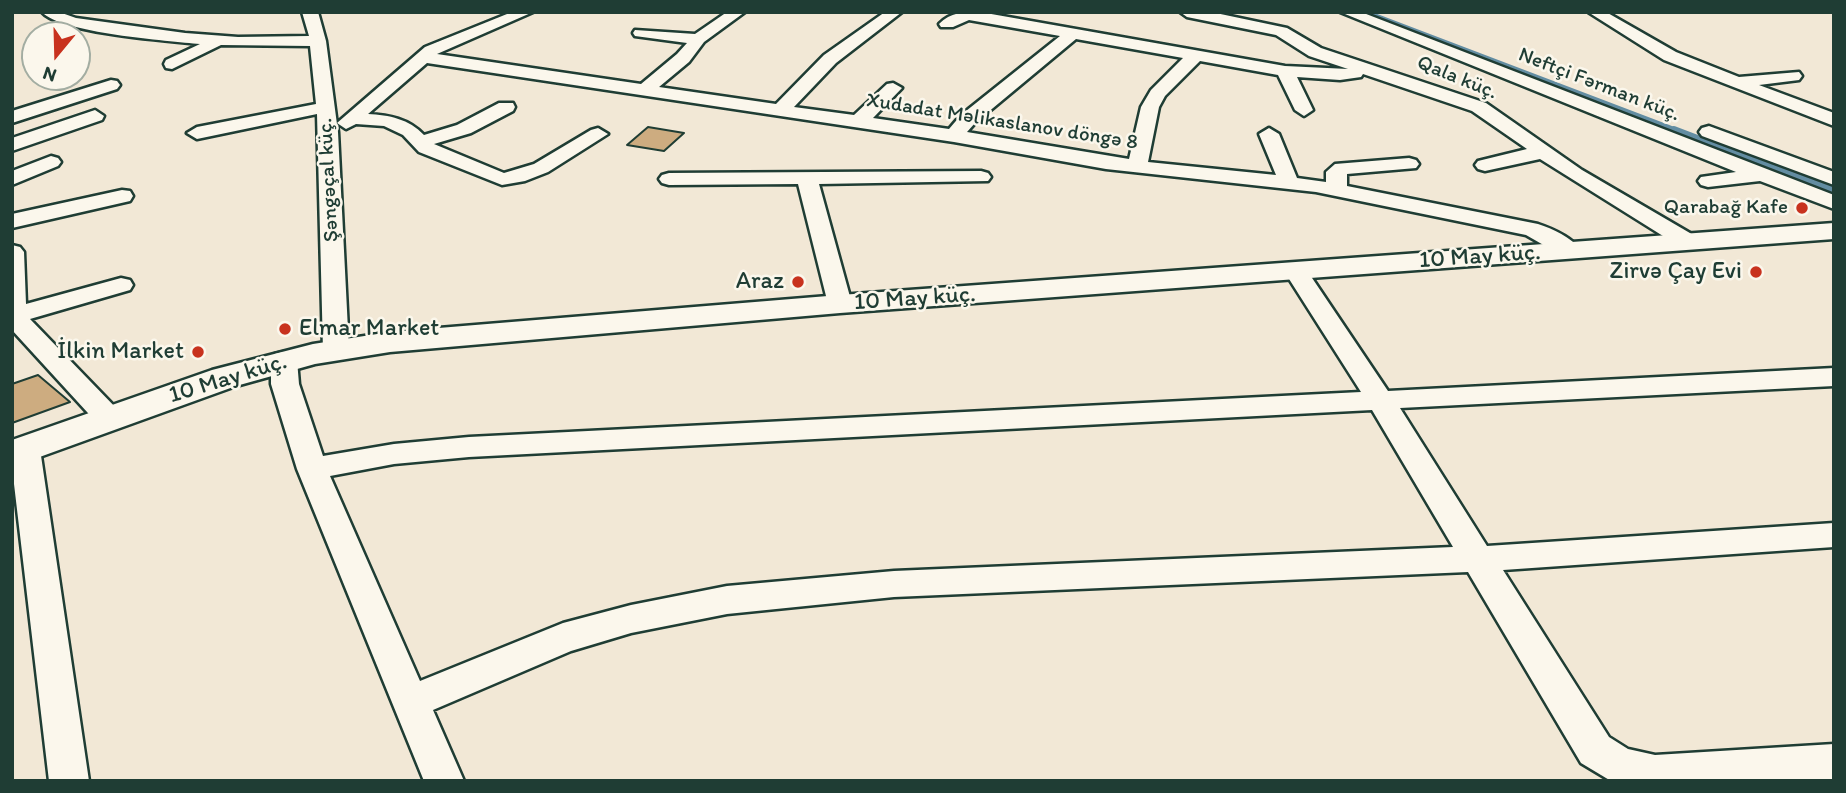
<!DOCTYPE html>
<html>
<head>
<meta charset="utf-8">
<style>
  body { margin:0 }
  #map { position:relative; width:1846px; height:793px; overflow:hidden; background:#f2e8d6; font-family:Itim,sans-serif }
  canvas { display:block }
  .frame { position:absolute; inset:0; border:14px solid #1f3d34; pointer-events:none }
  .north { position:absolute; left:21px; top:21px; width:70px; height:70px; box-sizing:border-box; background:#fbf7ec; border:2px solid #a3ada2; border-radius:50%; rotate:199deg; font-size:19px; font-weight:700; line-height:28px; text-align:center; color:#1f3d34 }
  .north::after { content:''; display:block; margin:auto; width:24px; height:32px; background:#c8321e; clip-path:polygon(50% 0,100% 100%,50% 72%,0 100%) }
</style>
</head>
<body>
<div id="map">
<canvas width="1846" height="793"></canvas>
<div class="frame"></div>
<div class="north">N</div>
</div>
<script>
const g = document.querySelector('canvas').getContext('2d');
g.lineJoin = 'round';
function trace(path, color, width, dash) { g.strokeStyle = color; g.lineWidth = width; g.lineCap = dash ? 'butt' : 'round'; g.setLineDash(dash || []); g.stroke(path); }
function fillPath(path, color) { g.fillStyle = color; g.fill(path, 'evenodd'); }
function label(font, color, halo, rows, align = 'center') {
  g.font = font + ' Itim,sans-serif'; g.lineWidth = 5; g.setLineDash([]); g.textBaseline = 'middle'; g.strokeStyle = halo; g.fillStyle = color; for (const [text, x, y, turn = 0] of rows) {
    g.save(); g.translate(x, y); g.rotate((+turn || 0) * Math.PI / 180); g.textAlign = isNaN(turn) ? turn : align; if (halo) g.strokeText(text, 0, 0); g.fillText(text, 0, 0); g.restore();
  }
}
trace(new Path2D(`
  M 1366,12 L 1679,131`), '#638da2', 4.5);
trace(new Path2D(`
  M 1674,129 L 1834,190`), '#638da2', 6);
const building = new Path2D(`
  M 648,127 L 684,133 L 664,151 L 627,145 Z
  M 38,375 L 70,402 L 12,423 L 12,384 Z`);
fillPath(building, '#cdac80');
trace(building, '#1f3d34', 2);
const minor = new Path2D(`
  M 42,12 L 59,12 L 76,18 L 185,33 L 238,37 L 309,36 L 302,12 L 318,12 L 326,41 L 338,132 L 349,350 L 345,356 L 336,358 L 327,356 L 323,350 L 317,114 L 197,139 L 187,133 L 197,127 L 316,104 L 310,46 L 221,45 L 172,69 L 166,68 L 164,64 L 166,60 L 200,44 C 169,41 60,33 42,12 Z
  M 512,12 L 533,12 L 437,54 L 641,84 L 677,54 L 687,43 L 635,36 L 633,33 L 635,30 L 695,34 L 727,12 L 745,12 L 704,42 L 689,62 L 659,87 L 776,104 L 824,55 L 885,12 L 902,12 L 836,63 L 794,107 L 854,115 L 887,84 L 893,83 L 902,88 L 873,118 L 949,129 L 961,115 L 1060,36 L 969,20 L 953,27 L 941,27 L 939,24 C 951,12 963,12 980,12 L 1285,66 L 1348,69 L 1309,56 L 1276,35 L 1187,17 L 1180,12 L 1211,12 L 1287,28 L 1321,48 L 1486,103 L 1582,170 L 1695,236 L 1698,241 L 1695,246 L 1679,246 L 1540,159 L 1485,171 L 1478,169 L 1475,165 L 1478,161 L 1527,149 L 1472,111 L 1363,74 L 1361,77 L 1340,80 L 1297,77 L 1313,110 L 1304,116 L 1295,110 L 1278,75 L 1200,61 L 1165,96 L 1159,107 L 1148,162 L 1276,175 L 1259,134 L 1269,128 L 1279,134 L 1297,178 L 1326,182 L 1326,172 L 1335,164 L 1409,158 L 1416,160 L 1419,164 L 1416,168 L 1347,174 L 1347,186 L 1538,224 C 1553,229 1571,237 1581,250 L 1577,255 L 1561,255 L 1526,235 L 1316,192 L 1106,169 L 954,142 L 427,63 L 368,114 C 389,115 409,119 424,135 L 457,125 L 499,103 L 513,103 L 515,107 L 513,111 L 471,133 L 434,144 L 504,173 L 534,164 L 591,130 L 598,128 L 608,134 L 548,172 L 525,181 L 502,185 L 419,152 L 403,135 L 384,126 L 356,124 L 346,129 L 337,123 L 425,47 ZM 1076,39 L 1183,58 L 1151,90 L 1141,107 L 1129,159 L 967,132 L 975,123 Z
  M 1340,12 L 1361,12 L 1834,195 L 1834,209 L 1760,181 L 1708,187 L 1701,185 L 1698,181 L 1701,177 L 1736,172 Z
  M 1588,12 L 1606,12 L 1676,52 L 1739,77 L 1799,72 L 1802,76 L 1799,80 L 1759,85 L 1834,113 L 1834,126 L 1664,60 Z
  M 111,80 L 117,81 L 120,85 L 117,89 L 12,123 L 12,111 Z
  M 95,110 L 104,116 L 102,120 L 12,151 L 12,138 Z
  M 1709,126 L 1834,172 L 1834,185 L 1702,136 L 1699,132 L 1702,128 Z
  M 51,156 L 58,158 L 61,162 L 58,166 L 12,185 L 12,171 Z
  M 981,171 L 988,173 L 991,177 L 988,181 L 819,184 L 852,304 L 849,309 L 840,311 L 831,309 L 828,304 L 798,184 L 669,185 L 662,183 L 659,179 L 662,175 L 669,173 Z
  M 122,190 L 130,191 L 133,196 L 130,201 L 12,228 L 12,214 Z
  M 12,245 L 20,247 L 24,252 L 26,304 L 121,278 L 130,280 L 133,285 L 130,290 L 30,319 L 118,410 L 122,417 L 118,424 L 108,426 L 98,424 L 12,330 Z
  M 1296,264 L 1304,266 L 1388,391 L 1834,368 L 1834,386 L 1400,408 L 1487,546 L 1834,523 L 1834,547 L 1503,570 L 1609,737 L 1628,749 L 1655,755 L 1834,744 L 1834,780 L 1611,781 L 1581,763 L 1468,572 L 894,597 L 727,614 L 631,633 L 571,651 L 433,710 L 464,781 L 424,781 L 297,469 L 271,384 L 271,360 L 275,354 L 284,352 L 293,354 L 297,360 L 299,384 L 323,456 L 394,444 L 469,437 L 1361,392 L 1284,271 L 1288,266 ZM 1372,410 L 1453,547 L 894,571 L 727,586 L 631,605 L 563,623 L 420,681 L 330,476 L 394,464 L 469,457 Z
  M 25,439 L 36,442 L 40,449 L 89,781 L 49,781 L 12,467 L 14,442 Z`);
const major = new Path2D(`
  M 1834,223 L 1834,239 L 840,313 L 390,352 L 315,364 L 236,386 L 12,467 L 12,440 L 212,370 L 313,344 L 390,332 L 840,295 Z`);
trace(minor, '#1f3d34', 5);
trace(major, '#1f3d34', 5);
fillPath(minor, '#fbf7ec');
fillPath(major, '#fbf7ec');
for (const [x, y, r, color] of [
  [1802,208,7,"#c8321e"],
  [1756,272,7,"#c8321e"],
  [798,282,7,"#c8321e"],
  [285,329,7,"#c8321e"],
  [198,352,7,"#c8321e"]
]) { const dot = new Path2D(); dot.arc(x, y, r, 0, 2 * Math.PI); g.fillStyle = color; g.fill(dot); trace(dot, '#fbf7ec', 2.5); }
label('21px', '#1f3d34', '#fbf7ec', [
  ["Qala küç.",1457,78,22],
  ["Neftçi Fərman küç.",1599,85,21],
  ["Xudadat Məlikaslanov döngə 8",1002,122,9],
  ["Şəngəçal küç.",329,180,-93]
]);
label('21px', '#1f3d34', '#fbf7ec', [
  ["Qarabağ Kafe",1788,208]
], 'right');
label('24px', '#1f3d34', '#fbf7ec', [
  ["10 May küç.",1480,257,-4],
  ["10 May küç.",915,299,-4],
  ["10 May küç.",228,379,-17]
]);
label('24px', '#1f3d34', '#fbf7ec', [
  ["Zirvə Çay Evi",1742,272],
  ["Araz",784,282],
  ["Elmar Market",299,329,"left"],
  ["İlkin Market",184,352]
], 'right');
</script>
</body>
</html>
